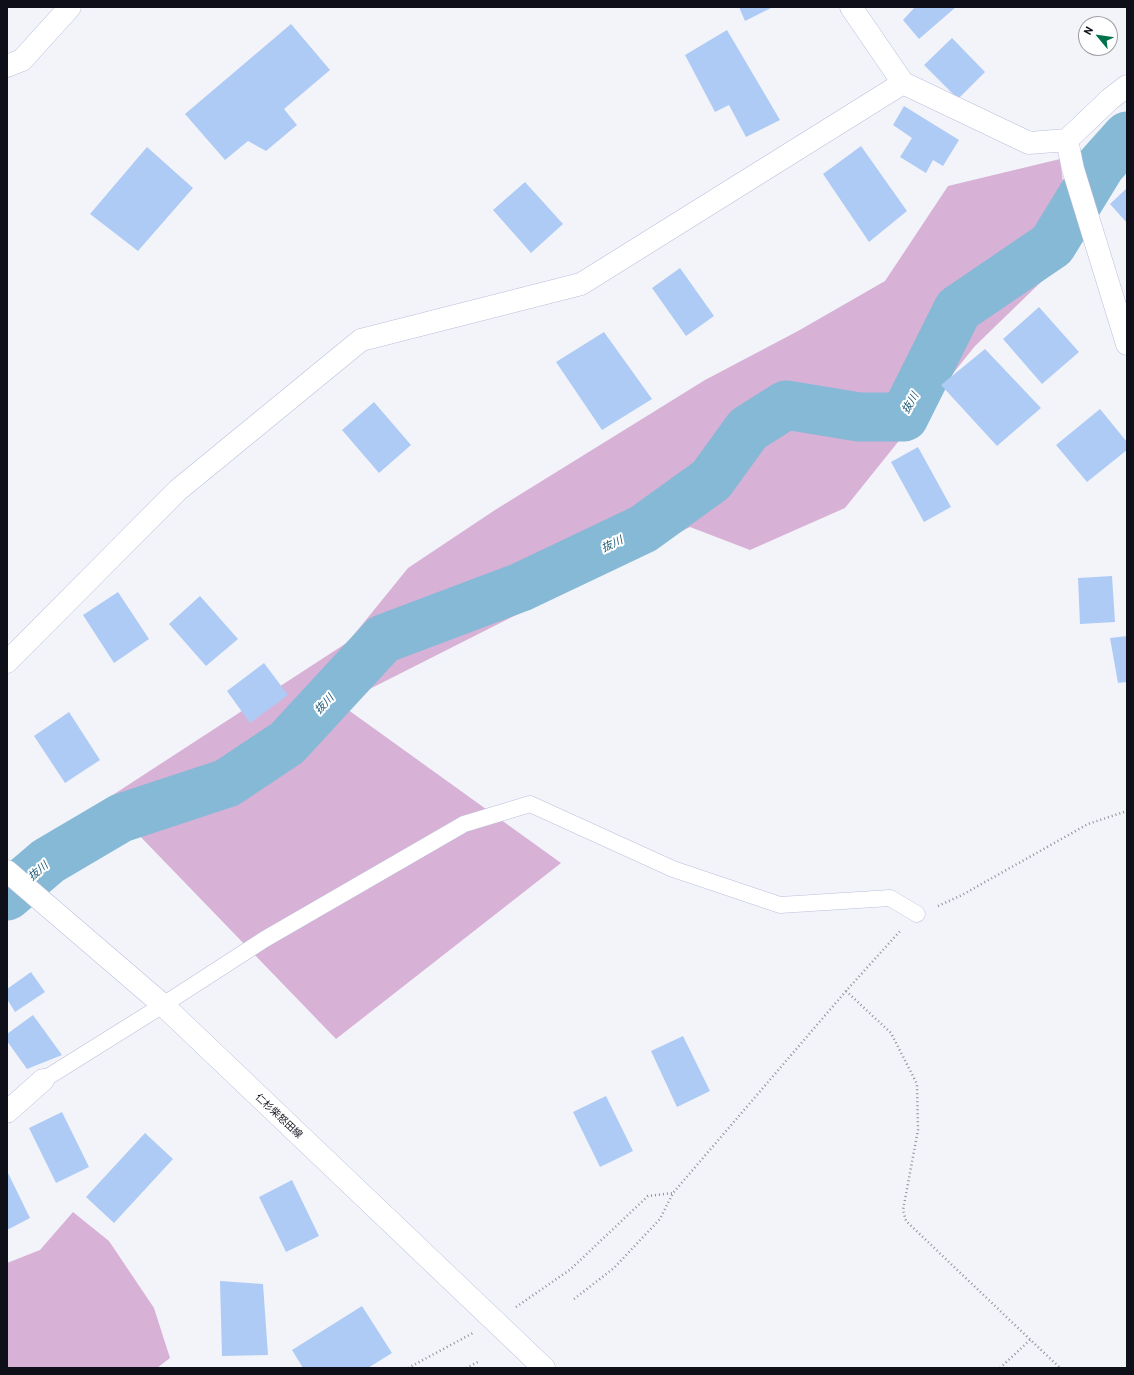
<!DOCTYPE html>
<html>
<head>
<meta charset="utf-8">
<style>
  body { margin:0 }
  #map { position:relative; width:1134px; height:1375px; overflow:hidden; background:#f3f4fa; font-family:Barlow,sans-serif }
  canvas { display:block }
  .frame { position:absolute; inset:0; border:8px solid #0e0f19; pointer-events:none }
  .north { position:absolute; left:1078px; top:16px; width:40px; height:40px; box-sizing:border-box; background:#fff; border:1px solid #9f9fa3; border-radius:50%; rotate:299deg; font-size:11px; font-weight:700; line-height:16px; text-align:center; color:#0e0f19 }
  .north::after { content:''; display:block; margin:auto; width:14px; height:18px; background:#00714b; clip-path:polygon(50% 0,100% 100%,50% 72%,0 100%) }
</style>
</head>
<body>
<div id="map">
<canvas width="1134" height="1375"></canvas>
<div class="frame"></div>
<div class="north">N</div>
</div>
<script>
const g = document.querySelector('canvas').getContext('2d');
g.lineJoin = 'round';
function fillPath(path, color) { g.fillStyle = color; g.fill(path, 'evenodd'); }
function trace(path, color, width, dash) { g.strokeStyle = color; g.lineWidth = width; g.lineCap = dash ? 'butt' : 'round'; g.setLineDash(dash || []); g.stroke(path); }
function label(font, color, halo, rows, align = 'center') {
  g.font = font + ' Barlow,"Noto Sans JP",sans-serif'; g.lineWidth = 4; g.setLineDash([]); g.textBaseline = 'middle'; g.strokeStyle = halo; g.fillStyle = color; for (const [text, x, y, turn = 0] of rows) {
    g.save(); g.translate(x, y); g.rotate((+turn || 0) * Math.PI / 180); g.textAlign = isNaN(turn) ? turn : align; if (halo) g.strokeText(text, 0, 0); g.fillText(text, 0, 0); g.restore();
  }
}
fillPath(new Path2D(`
  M 1060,159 L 1072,252 L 975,346 L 845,508 L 750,550 L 690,527 L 340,704 L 561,863 L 336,1039 L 105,800 L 348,642 L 408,568 L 495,510 L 705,380 L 798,331 L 885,281 L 948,186 Z
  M 73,1212 L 109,1241 L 154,1308 L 170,1358 L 157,1368 L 7,1368 L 7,1263 L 40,1250 Z`), '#d8b1d6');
trace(new Path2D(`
  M 7,896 L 48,861 L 121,818 L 227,783 L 287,743 L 383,639 L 521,587 L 643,529 L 711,480 L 748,429 L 786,405 L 859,417 L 904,417 L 958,309 L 1052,245 L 1101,165 L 1127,136`), '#86b9d5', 49);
fillPath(new Path2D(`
  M 739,7 L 773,7 L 745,21 Z
  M 915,7 L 956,7 L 919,39 L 903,20 Z
  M 291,24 L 330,70 L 284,109 L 297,125 L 266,151 L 248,141 L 225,160 L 185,114 Z
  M 727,30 L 780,120 L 746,137 L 729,105 L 715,112 L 685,55 Z
  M 952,38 L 985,72 L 958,99 L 924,65 Z
  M 904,106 L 959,140 L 943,166 L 933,160 L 926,173 L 900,157 L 912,138 L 893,125 Z
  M 861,146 L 907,211 L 869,242 L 823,174 Z
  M 147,147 L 193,188 L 138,251 L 90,214 Z
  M 525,182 L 563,224 L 531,253 L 493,210 Z
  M 1127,188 L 1127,223 L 1110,204 Z
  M 680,268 L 714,316 L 686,336 L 652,288 Z
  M 1039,307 L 1079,352 L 1042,384 L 1003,339 Z
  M 604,332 L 652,399 L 602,430 L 556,362 Z
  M 985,349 L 1041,408 L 997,446 L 941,385 Z
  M 374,402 L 411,445 L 379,473 L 342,430 Z
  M 1100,409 L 1127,442 L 1127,450 L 1087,482 L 1056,445 Z
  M 918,447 L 951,507 L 924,522 L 891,462 Z
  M 1112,576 L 1115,622 L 1080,624 L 1078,578 Z
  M 118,592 L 149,639 L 114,663 L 83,615 Z
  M 200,596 L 238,639 L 206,666 L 169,624 Z
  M 1127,636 L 1127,682 L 1118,683 L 1110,638 Z
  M 264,663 L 288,695 L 250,723 L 227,691 Z
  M 69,712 L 100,760 L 65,783 L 34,736 Z
  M 31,972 L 45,992 L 15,1012 L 7,999 L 7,989 Z
  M 33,1015 L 62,1055 L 27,1069 L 7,1041 L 7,1034 Z
  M 683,1036 L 710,1091 L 677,1107 L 651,1051 Z
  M 606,1096 L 633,1151 L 600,1167 L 573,1112 Z
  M 62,1112 L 89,1167 L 56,1183 L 29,1128 Z
  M 145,1133 L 173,1159 L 114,1223 L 86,1197 Z
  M 7,1171 L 30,1218 L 7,1230 Z
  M 292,1180 L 319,1236 L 286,1252 L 259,1197 Z
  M 220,1281 L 263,1284 L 268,1355 L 222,1356 Z
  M 362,1306 L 392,1353 L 368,1368 L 303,1368 L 292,1350 Z`), '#aecbf5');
const lane = new Path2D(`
  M 43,1080 L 163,1005 L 265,939 L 464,824 L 530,804 L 673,869 L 780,905 L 890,898 L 917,914`);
const street = new Path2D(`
  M 851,7 L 903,83 L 1029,143 L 1067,140 L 1073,169 L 1127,344
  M 7,66 L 22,60 L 70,7
  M 1067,140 L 1110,99 L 1127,86
  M 7,662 L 178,490 L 361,340 L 581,284 L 903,83
  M 7,1112 L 43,1080`);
const secondary = new Path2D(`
  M 7,871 L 163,1005 L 544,1368`);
trace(lane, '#bbbedd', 17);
trace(street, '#bbbedd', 23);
trace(secondary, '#bbbedd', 23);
trace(new Path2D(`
  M 938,906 L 962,895 L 1088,824 L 1127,811
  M 846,991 L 891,1033 L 917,1084 L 918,1130 L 903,1210 L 906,1221 L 1060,1368
  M 574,1299 L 614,1268 L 660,1219 L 673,1193 L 846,991 L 901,930
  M 516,1307 L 571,1269 L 648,1196 L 673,1193
  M 408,1368 L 473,1333
  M 466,1368 L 480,1361
  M 1000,1368 L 1030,1340`), '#909199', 2.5, [1, 3]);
trace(lane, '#fff', 16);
trace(street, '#fff', 22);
trace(secondary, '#fff', 22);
label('10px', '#0e0f19', '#fff', [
  ["仁杉柴怒田線",279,1116,43]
]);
label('italic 11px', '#1c5a77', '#fff', [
  ["抜川",910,403,-60],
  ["抜川",612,544,-25],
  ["抜川",324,704,-47],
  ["抜川",38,871,-40]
]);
</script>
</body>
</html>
